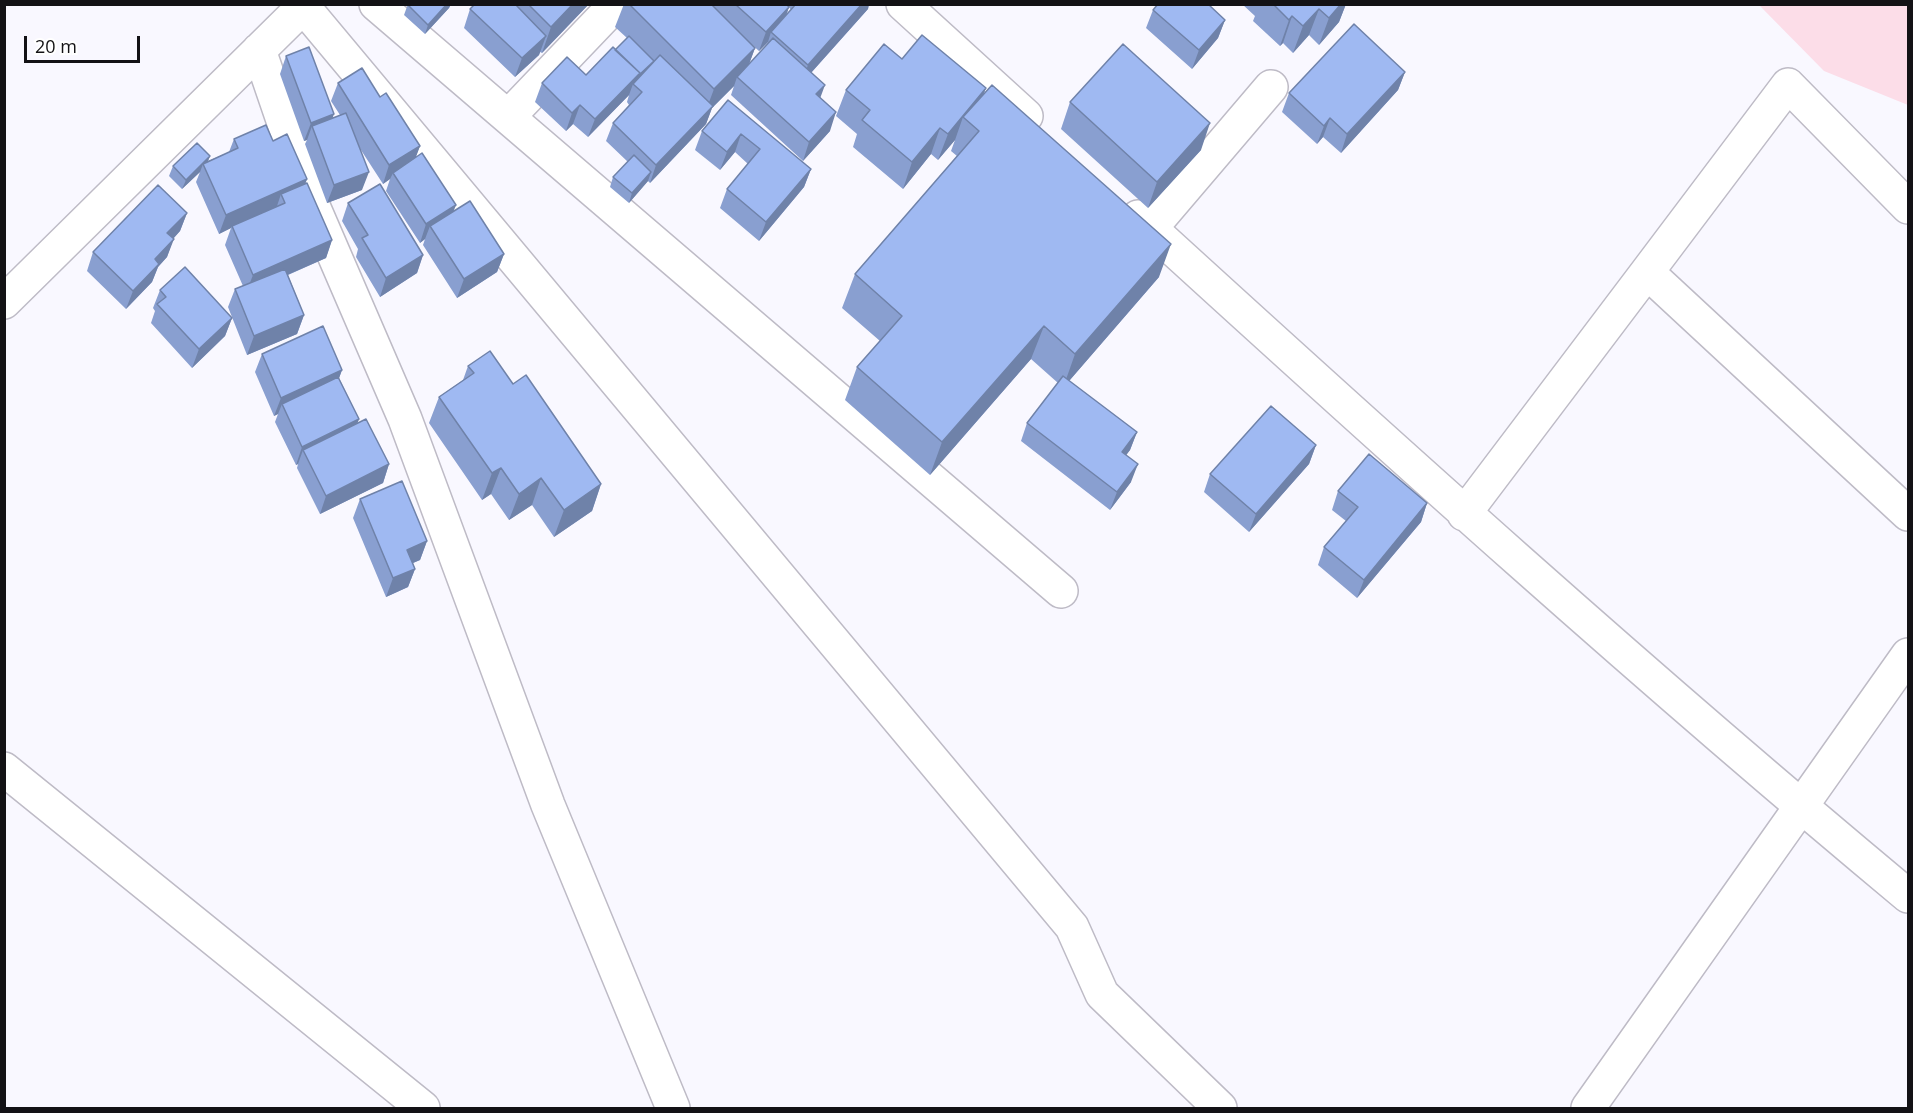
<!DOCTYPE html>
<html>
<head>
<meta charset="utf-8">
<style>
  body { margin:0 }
  #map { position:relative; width:1913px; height:1113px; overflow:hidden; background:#f9f8ff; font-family:"Open Sans",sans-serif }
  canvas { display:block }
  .frame { position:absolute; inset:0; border:6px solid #131215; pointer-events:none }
  .scale { position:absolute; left:24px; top:36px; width:116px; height:27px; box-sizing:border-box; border:3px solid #131215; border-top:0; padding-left:8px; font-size:18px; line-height:21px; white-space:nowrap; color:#131215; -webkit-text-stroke:4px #fff; paint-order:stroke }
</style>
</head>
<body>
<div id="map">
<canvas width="1913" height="1113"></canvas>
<div class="frame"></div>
<div class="scale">20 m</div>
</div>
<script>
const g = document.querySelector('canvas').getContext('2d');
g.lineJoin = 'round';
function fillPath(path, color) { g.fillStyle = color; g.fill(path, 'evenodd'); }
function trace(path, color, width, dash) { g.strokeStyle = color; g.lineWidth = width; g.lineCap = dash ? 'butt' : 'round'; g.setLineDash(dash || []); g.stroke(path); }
fillPath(new Path2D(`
  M 1759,5 L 1908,5 L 1908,105 L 1824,71 Z`), '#fcdde8');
const minor = new Path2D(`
  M 301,4 L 1072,927 L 1102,994 L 1220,1108
  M 376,4 L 1061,591
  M 903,4 L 1026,116
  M 259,50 L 310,199 L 405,419 L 548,805 L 673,1108
  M 508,117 L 616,4
  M 1138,217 C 1391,448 1645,677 1908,896
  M 1150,229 L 1271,87
  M 1647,272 L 1788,85 L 1908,207
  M 4,302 L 306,4
  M 1464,514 L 1647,272 L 1908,514
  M 4,769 L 423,1108
  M 1588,1108 L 1908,655`);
trace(minor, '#bebbc6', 36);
trace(minor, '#fff', 33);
fillPath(new Path2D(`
  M 408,4 L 451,4 L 449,8 L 425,34 L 404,15 Z
  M 475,4 L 589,4 L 542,53 L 540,52 L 539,55 L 515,77 L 464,28 L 470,9 Z
  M 624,4 L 869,4 L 868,9 L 811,73 L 820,97 L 830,131 L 803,161 L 731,95 L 734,86 L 712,108 L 706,124 L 650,183 L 648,181 L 629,203 L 610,187 L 613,177 L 628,162 L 606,141 L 613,123 L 629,105 L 627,102 L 629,95 L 588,137 L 573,124 L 566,131 L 535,102 L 542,83 L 586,75 L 615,50 L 627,38 L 615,27 ZM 789,7 L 791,10 L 786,15 ZM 738,32 L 759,51 L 768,42 L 767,45 L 749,64 L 755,48 Z
  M 1242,4 L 1346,4 L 1339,22 L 1319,45 L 1309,35 L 1293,53 L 1283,43 L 1280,46 L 1253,21 L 1255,16 Z
  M 1153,10 L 1225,20 L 1218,38 L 1192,69 L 1146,28 Z
  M 286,56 L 333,118 L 340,115 L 331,101 L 338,83 L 380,97 L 420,146 L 415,158 L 454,211 L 504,254 L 497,272 L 457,298 L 423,245 L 425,239 L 420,243 L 386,191 L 390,179 L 383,184 L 359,147 L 362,190 L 327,203 L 305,144 L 307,140 L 304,141 L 280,74 Z
  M 902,59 L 986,88 L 983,95 L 1159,277 L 1069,381 L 1137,432 L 1130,450 L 1126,455 L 1131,482 L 1110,510 L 1021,441 L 1027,423 L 1058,383 L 1031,359 L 930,475 L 845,400 L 857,367 L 880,341 L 842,308 L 855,274 L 957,156 L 951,151 L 955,140 L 938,160 L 931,154 L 903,189 L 853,147 L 857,134 L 836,116 L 846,90 Z
  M 1405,72 L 1398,90 L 1341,153 L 1323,137 L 1317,144 L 1282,112 L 1289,93 Z
  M 728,100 L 811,169 L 804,187 L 759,241 L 720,208 L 727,189 L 748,164 L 735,152 L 720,170 L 695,150 L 702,131 Z
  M 1070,102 L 1201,150 L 1148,208 L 1061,129 Z
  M 234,139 L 273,141 L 307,179 L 305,184 L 332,240 L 326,258 L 288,275 L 304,315 L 297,334 L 247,355 L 228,307 L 235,289 L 243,286 L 225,245 L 231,228 L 219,234 L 196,182 L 200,172 L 182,189 L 169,176 L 173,166 L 210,156 L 208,161 L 229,152 Z
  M 348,203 L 423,255 L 417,273 L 380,297 L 356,257 L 358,249 L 342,221 Z
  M 187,213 L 180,231 L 173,239 L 167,257 L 158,267 L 152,282 L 126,309 L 87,271 L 93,252 Z
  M 160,290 L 232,318 L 225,336 L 192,368 L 151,323 L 155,311 L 153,308 Z
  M 262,354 L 342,370 L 339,378 L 359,419 L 357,423 L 389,464 L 383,483 L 320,514 L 297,468 L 298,464 L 296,465 L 275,422 L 278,414 L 274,416 L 255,372 Z
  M 468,366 L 513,384 L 601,484 L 592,511 L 554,537 L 532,505 L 509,520 L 491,494 L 482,500 L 429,423 L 439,397 L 463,380 Z
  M 1316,445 L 1309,464 L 1249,532 L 1204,492 L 1210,474 Z
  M 1338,491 L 1427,503 L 1421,522 L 1357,598 L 1318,565 L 1324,547 L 1346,521 L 1332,510 Z
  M 360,499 L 427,541 L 420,560 L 413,563 L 415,569 L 408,587 L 386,597 L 353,518 Z`), '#899fd0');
fillPath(new Path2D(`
  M 447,4 L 451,4 L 449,8 L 425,34 L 428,25 Z
  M 573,4 L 589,4 L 542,53 L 551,27 Z
  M 862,4 L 869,4 L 868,9 L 801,84 L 808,65 Z
  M 1341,4 L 1346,4 L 1339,22 L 1319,45 L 1329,18 Z
  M 789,7 L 783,25 L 771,32 L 768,42 L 759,51 L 766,32 Z
  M 1319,9 L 1309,35 L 1293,53 L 1303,26 Z
  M 1292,16 L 1283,43 L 1280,46 L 1289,20 Z
  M 1225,20 L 1218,38 L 1192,69 L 1199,50 Z
  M 546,36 L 539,55 L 515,77 L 522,58 Z
  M 755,48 L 745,75 L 737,77 L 734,86 L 712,108 L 706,124 L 650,183 L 656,165 L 705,113 L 714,89 Z
  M 654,61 L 650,70 L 633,84 L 629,95 L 588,137 L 595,119 L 640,73 Z
  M 1405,72 L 1398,90 L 1341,153 L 1347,134 Z
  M 825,85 L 818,104 L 816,94 Z
  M 986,88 L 976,114 L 963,117 L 955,140 L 938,160 L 948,134 Z
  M 580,105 L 573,124 L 566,131 L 572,113 Z
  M 836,112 L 830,131 L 803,161 L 809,142 Z
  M 334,114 L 327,133 L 312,126 L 307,140 L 304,141 L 311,123 Z
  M 1330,118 L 1323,137 L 1317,144 L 1324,126 Z
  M 1210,123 L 1201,150 L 1148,208 L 1157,182 Z
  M 940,128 L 931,154 L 903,189 L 912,162 Z
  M 741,134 L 735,152 L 720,170 L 727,152 Z
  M 420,146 L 413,165 L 393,173 L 390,179 L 383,184 L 389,165 Z
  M 210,156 L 206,166 L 203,164 L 200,172 L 182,189 L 186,180 Z
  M 811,169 L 804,187 L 759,241 L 766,222 Z
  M 369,172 L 362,190 L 327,203 L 334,185 Z
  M 651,172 L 648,181 L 629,203 L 632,193 Z
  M 307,179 L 300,198 L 285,203 L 281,194 L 276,209 L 232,226 L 231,228 L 219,234 L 226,215 Z
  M 456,205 L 449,223 L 430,226 L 425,239 L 420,243 L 426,224 Z
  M 187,213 L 180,231 L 161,252 L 167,233 Z
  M 174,239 L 167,257 L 158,267 L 152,282 L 126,309 L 133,291 L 155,259 Z
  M 332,240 L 326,258 L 246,293 L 253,275 Z
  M 1171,244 L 1159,277 L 1063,388 L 1075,354 Z
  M 504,254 L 497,272 L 457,298 L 464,279 Z
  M 423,255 L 417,273 L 380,297 L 386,278 Z
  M 304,315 L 297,334 L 247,355 L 254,336 Z
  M 232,318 L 225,336 L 192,368 L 199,349 Z
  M 1044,326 L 1031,359 L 930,475 L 942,442 Z
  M 342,370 L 335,389 L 282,404 L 278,414 L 274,416 L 281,398 Z
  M 359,419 L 352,438 L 303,450 L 298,464 L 296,465 L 302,447 Z
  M 1137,432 L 1130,450 L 1115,470 L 1122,452 Z
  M 1316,445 L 1309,464 L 1249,532 L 1256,514 Z
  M 389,464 L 383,483 L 320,514 L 326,496 Z
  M 1138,464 L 1131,482 L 1110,510 L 1117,492 Z
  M 501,468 L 491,494 L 482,500 L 492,473 Z
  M 541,478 L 532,505 L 509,520 L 519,494 Z
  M 601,484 L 592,511 L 554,537 L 564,510 Z
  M 1427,503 L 1421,522 L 1357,598 L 1364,580 Z
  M 427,541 L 420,560 L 401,568 L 407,550 Z
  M 415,569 L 408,587 L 386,597 L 393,578 Z`), '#6f82a9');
const building = new Path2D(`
  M 408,4 L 447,4 L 428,25 L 408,5 Z
  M 475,4 L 515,4 L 546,36 L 522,58 L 470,9 Z
  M 528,4 L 573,4 L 551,27 Z
  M 629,4 L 711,4 L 755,48 L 714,89 Z
  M 735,4 L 786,4 L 789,7 L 766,32 Z
  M 796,4 L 862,4 L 808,65 L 771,32 Z
  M 1158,4 L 1208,4 L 1225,20 L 1199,50 L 1153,10 Z
  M 1273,4 L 1341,4 L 1329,18 L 1319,9 L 1303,26 L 1292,16 L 1289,20 Z
  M 1354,24 L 1405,72 L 1347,134 L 1330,118 L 1324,126 L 1289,93 Z
  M 922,35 L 986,88 L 948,134 L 940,128 L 912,162 L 862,120 L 870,110 L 846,90 L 884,44 L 902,59 Z
  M 629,36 L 654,61 L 638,76 L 640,73 L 615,50 Z
  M 773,38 L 825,85 L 816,94 L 836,112 L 809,142 L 737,77 Z
  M 1123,44 L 1210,123 L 1157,182 L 1070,102 Z
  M 309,47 L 334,114 L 311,123 L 286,56 Z
  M 613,47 L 640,73 L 595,119 L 580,105 L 572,113 L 542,83 L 567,57 L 586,75 Z
  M 660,55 L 713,106 L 656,165 L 613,123 L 642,92 L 633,84 Z
  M 362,68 L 380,97 L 386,93 L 420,146 L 389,165 L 338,83 Z
  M 992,85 L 1171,244 L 1075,354 L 1044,326 L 942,442 L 857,367 L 902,316 L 855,274 L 979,131 L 963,117 Z
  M 728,100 L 811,169 L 766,222 L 727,189 L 760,149 L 741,134 L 727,152 L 702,131 Z
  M 346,113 L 369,172 L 334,185 L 312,126 Z
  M 266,125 L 273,141 L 287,134 L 307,179 L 226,215 L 203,164 L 238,148 L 234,139 Z
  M 197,143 L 210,156 L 186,180 L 173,166 Z
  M 422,153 L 456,205 L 426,224 L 393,173 Z
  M 634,155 L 651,172 L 632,193 L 613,177 Z
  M 307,183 L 332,240 L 253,275 L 232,226 L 285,203 L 281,194 Z
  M 380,184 L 423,255 L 386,278 L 362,238 L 368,235 L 348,203 Z
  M 158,185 L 187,213 L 167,233 L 174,239 L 155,259 L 159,264 L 133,291 L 93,252 Z
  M 470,201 L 504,254 L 464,279 L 430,226 Z
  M 185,267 L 232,318 L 199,349 L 157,304 L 166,297 L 160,290 Z
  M 285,269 L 304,315 L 254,336 L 235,289 Z
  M 323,326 L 342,370 L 281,398 L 262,354 Z
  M 490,351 L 513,384 L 526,375 L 601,484 L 564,510 L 541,478 L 519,494 L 501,468 L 492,473 L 439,397 L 474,373 L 468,366 Z
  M 1063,376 L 1137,432 L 1122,452 L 1138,464 L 1117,492 L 1027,423 Z
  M 338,377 L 359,419 L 302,447 L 282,404 Z
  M 1271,406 L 1316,445 L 1256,514 L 1210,474 Z
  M 366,419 L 389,464 L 326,496 L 303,450 Z
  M 1369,454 L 1427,503 L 1364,580 L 1324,547 L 1358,507 L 1338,491 Z
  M 402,481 L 427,541 L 407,550 L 415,569 L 393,578 L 360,499 Z`);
fillPath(building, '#9fb9f2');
trace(building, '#6f82a9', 1.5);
</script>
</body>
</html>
